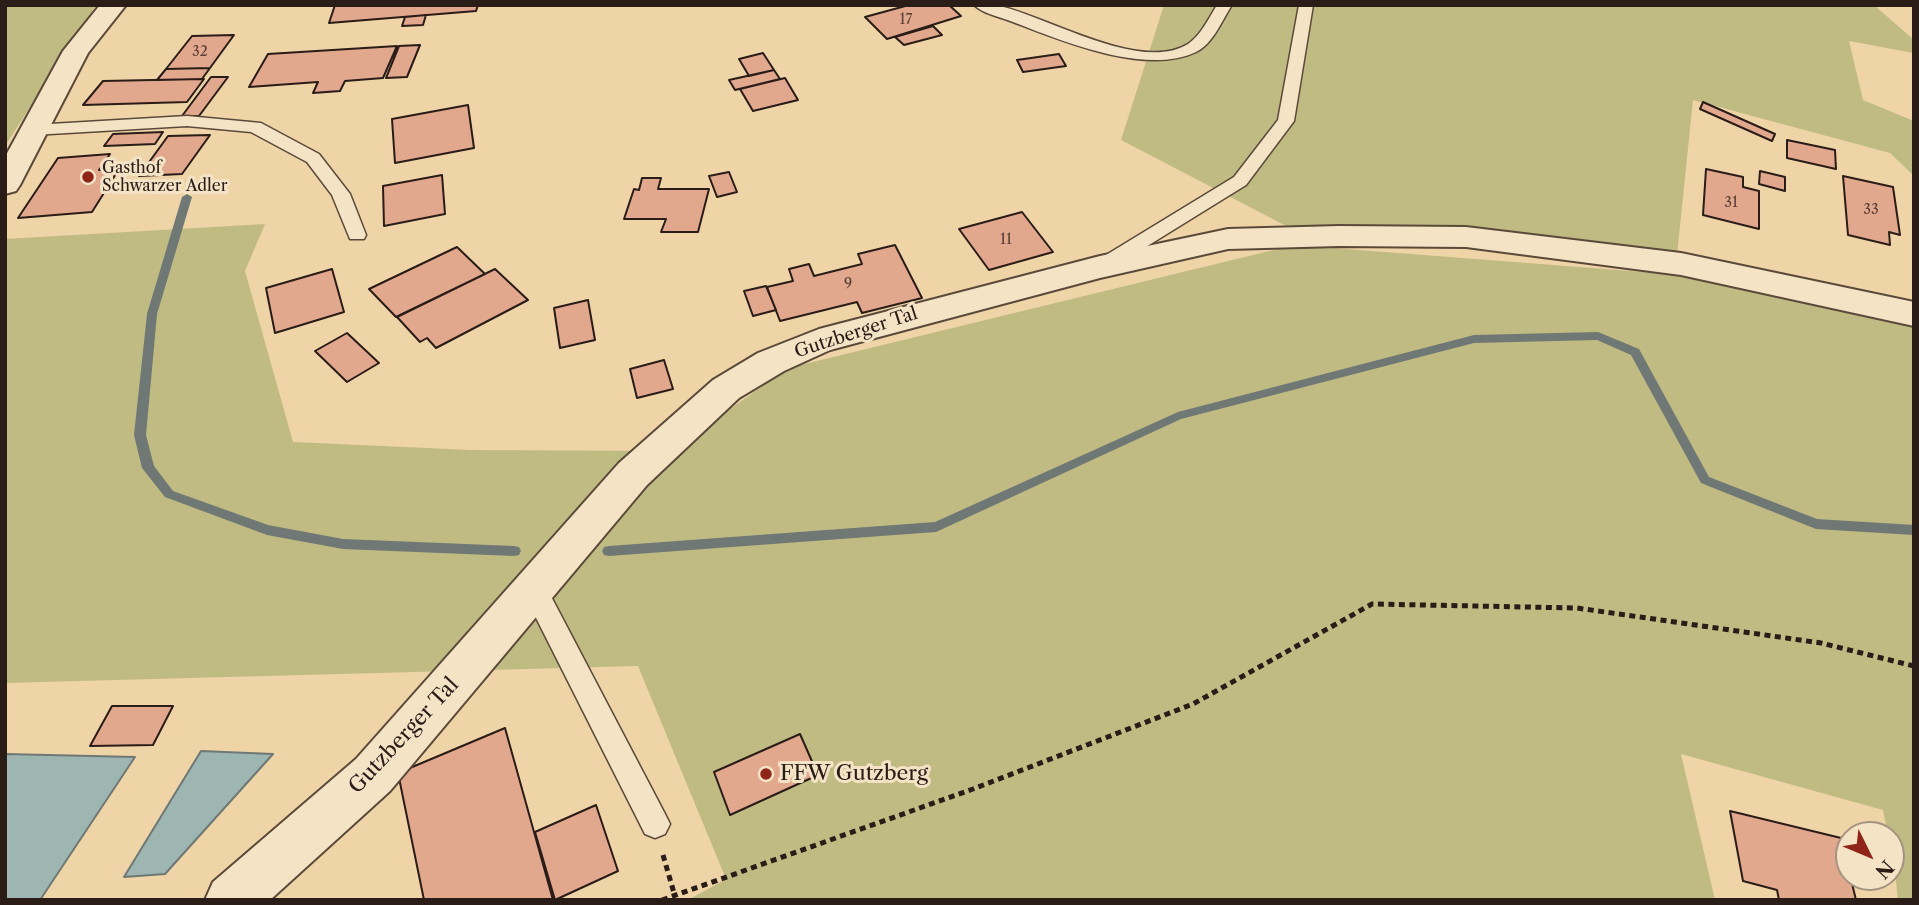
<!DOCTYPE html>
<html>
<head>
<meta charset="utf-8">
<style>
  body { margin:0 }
  #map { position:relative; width:1919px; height:905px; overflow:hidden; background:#efd4a7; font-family:"Libre Caslon Text",serif }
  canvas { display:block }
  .frame { position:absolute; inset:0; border:7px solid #2a1c16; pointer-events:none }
  .north { position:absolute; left:1835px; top:821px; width:70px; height:70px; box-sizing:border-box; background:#f5e3c6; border:2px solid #a49380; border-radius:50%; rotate:133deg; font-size:19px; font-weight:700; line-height:28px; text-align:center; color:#2a1c16 }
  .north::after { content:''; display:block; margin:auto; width:24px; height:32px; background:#8f2418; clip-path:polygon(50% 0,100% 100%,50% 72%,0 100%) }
</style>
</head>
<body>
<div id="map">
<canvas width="1919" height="905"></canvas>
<div class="frame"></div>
<div class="north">N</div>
</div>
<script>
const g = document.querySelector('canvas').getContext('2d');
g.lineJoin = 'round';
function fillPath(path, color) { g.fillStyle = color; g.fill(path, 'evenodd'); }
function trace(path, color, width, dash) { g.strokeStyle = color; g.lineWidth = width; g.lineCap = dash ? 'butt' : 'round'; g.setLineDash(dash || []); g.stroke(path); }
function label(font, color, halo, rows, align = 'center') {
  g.font = font + ' "Libre Caslon Text",serif'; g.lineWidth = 6; g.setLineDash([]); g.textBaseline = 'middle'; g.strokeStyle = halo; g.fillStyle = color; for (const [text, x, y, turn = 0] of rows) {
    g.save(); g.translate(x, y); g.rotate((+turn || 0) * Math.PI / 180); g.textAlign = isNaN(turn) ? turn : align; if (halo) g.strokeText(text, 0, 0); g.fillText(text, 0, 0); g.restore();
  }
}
fillPath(new Path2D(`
  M 5,5 L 96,5 L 5,146 Z
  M 1164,5 L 1874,5 L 1914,40 L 1914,53 L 1849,41 L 1863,100 L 1914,121 L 1914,176 L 1890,153 L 1693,100 L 1677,255 L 1477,227 L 1292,229 L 1121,140 Z
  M 265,224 L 245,271 L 293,442 L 471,450 L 671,451 L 788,368 L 1294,245 L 1683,275 L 1914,322 L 1914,900 L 1898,900 L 1891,835 L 1888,835 L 1883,810 L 1681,754 L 1715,900 L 688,900 L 726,879 L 638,666 L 5,683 L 5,239 Z`), '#c0bb83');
const water = new Path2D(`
  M 201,751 L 273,754 L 165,874 L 124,877 Z
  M 5,754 L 135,757 L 40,900 L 5,900 Z`);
fillPath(water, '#9db6b2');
trace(water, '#6f7874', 2);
fillPath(new Path2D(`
  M 187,194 L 192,197 L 157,314 L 146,435 L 154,466 L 173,491 L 268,525 L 343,539 L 514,546 L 519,547 L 521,551 L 519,555 L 514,556 L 343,549 L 267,535 L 165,497 L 142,468 L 134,435 L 147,314 L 182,197 Z
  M 1598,332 L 1639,349 L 1709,477 L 1817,519 L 1914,525 L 1914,535 L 1816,529 L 1701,483 L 1631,355 L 1597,340 L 1474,343 L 1181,419 L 936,532 L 609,556 L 604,555 L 602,551 L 604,547 L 609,546 L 935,522 L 1178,412 L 1474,335 Z`), '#6f7874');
const building = new Path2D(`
  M 335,5 L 478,5 L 476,11 L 329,23 Z
  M 909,5 L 949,5 L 961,16 L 887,39 L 865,17 Z
  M 426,15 L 423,25 L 402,26 L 405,17 Z
  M 933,26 L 942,35 L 904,45 L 895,37 Z
  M 234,35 L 210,68 L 166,69 L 192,36 Z
  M 420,45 L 407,77 L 386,78 L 399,46 Z
  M 397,46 L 383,78 L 345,81 L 340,91 L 313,93 L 318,82 L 249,87 L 268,54 Z
  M 763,53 L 774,70 L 749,76 L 739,59 Z
  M 1059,54 L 1066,66 L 1023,72 L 1017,60 Z
  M 210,68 L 202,79 L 157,80 L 166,69 Z
  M 774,70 L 780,79 L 735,90 L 729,80 Z
  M 211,77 L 228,77 L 199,116 L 182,116 Z
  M 785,78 L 798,100 L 753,111 L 740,89 Z
  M 204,79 L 187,102 L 83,105 L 103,81 Z
  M 1703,102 L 1775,134 L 1772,141 L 1700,109 Z
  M 468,105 L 474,148 L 395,163 L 392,119 Z
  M 163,132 L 155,144 L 104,146 L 113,134 Z
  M 210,135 L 182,174 L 139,176 L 168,136 Z
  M 1787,140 L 1835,150 L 1836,169 L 1787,158 Z
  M 110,154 L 99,170 L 119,169 L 92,212 L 18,218 L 58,158 Z
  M 1706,169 L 1743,177 L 1743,187 L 1759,191 L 1759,229 L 1703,215 Z
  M 1760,171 L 1785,177 L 1785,191 L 1759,184 Z
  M 729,172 L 737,192 L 717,197 L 709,176 Z
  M 442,175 L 445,214 L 384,226 L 383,186 Z
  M 1843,176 L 1893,187 L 1900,235 L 1889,232 L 1890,245 L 1848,235 Z
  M 642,178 L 661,178 L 658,189 L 709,189 L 698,232 L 661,232 L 666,219 L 624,219 L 634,189 L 639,190 Z
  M 1022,212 L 1053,252 L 989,270 L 959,229 Z
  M 895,245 L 922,298 L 862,313 L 857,302 L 780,321 L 767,287 L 793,281 L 789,269 L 809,264 L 814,276 L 862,264 L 858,254 Z
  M 457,247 L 485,274 L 396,317 L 369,289 Z
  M 332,269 L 344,312 L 275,333 L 266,288 Z
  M 495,269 L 528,300 L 436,348 L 427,338 L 420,342 L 397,317 Z
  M 766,286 L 776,310 L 753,316 L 744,291 Z
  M 588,300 L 595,340 L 560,348 L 554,308 Z
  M 347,333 L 379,363 L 347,382 L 315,351 Z
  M 664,360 L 673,389 L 637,398 L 630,369 Z
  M 112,706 L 173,706 L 153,745 L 90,746 Z
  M 505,728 L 553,900 L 424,900 L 398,773 Z
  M 800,734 L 818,775 L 730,815 L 714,772 Z
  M 596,805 L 618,871 L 555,900 L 535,832 Z
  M 1730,811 L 1841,838 L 1856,900 L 1779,900 L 1777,890 L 1743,881 Z`);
fillPath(building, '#e2a88e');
trace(building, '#2a1c16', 2);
const service = new Path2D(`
  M 974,5 C 981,5 989,4 995,5 C 1044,14 1139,74 1188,44 C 1201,35 1209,18 1217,5 L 1232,5 C 1222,20 1213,44 1196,52 C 1146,76 1062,41 1013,22 C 1001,17 983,14 974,5 Z
  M 1299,5 L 1313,5 L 1294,121 L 1246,185 L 1107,271 L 1093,271 L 1090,267 L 1093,263 L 1234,177 L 1278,120 Z
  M 187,116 L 261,123 L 319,154 L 350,194 L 366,235 L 364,239 L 350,239 L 332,195 L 307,162 L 251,132 L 187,126 L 33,135 L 24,130 L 33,125 Z
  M 535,579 L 544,583 L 665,814 L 670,824 L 665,834 L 655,838 L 645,834 L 522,590 L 526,583 Z`);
const minor = new Path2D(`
  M 100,5 L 126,5 L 88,53 L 20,185 L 16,191 L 5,194 L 5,157 L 63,51 Z
  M 1339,226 L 1466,227 L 1681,253 L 1914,302 L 1914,326 L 1681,275 L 1466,247 L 1339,246 L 1228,249 L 1100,278 L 830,350 L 784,371 L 739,398 L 647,485 L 390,791 L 270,900 L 205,900 L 213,882 L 356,759 L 619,463 L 713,380 L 758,353 L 819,329 L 1100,256 L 1228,229 Z`);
trace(service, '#5b4a3a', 3);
trace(minor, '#5b4a3a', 4);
trace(new Path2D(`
  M 663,855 L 674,893
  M 662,900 L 973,789 L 1193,704 L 1372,604 L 1577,608 L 1821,643 L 1914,666`), '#2a1c16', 5, [6, 4.5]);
fillPath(service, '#f5e3c6');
fillPath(minor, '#f5e3c6');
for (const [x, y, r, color] of [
  [88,177,7,"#8f2418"],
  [766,774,7,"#8f2418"]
]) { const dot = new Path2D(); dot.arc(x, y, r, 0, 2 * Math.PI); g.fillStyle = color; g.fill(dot); trace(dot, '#f5e3c6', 2.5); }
label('14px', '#583f34', null, [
  ["17",906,20],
  ["32",200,52],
  ["31",1731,203],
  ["33",1871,210],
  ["11",1006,240],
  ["9",848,284]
]);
label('16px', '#2a1c16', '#f5e3c6', [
  ["Gasthof",102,168],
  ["Schwarzer Adler",102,186]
], 'left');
label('18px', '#2a1c16', '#f5e3c6', [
  ["Gutzberger Tal",856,333,-18]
]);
label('21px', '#2a1c16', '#f5e3c6', [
  ["Gutzberger Tal",404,736,-47]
]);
label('21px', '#2a1c16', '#f5e3c6', [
  ["FFW Gutzberg",780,774]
], 'left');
</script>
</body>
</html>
